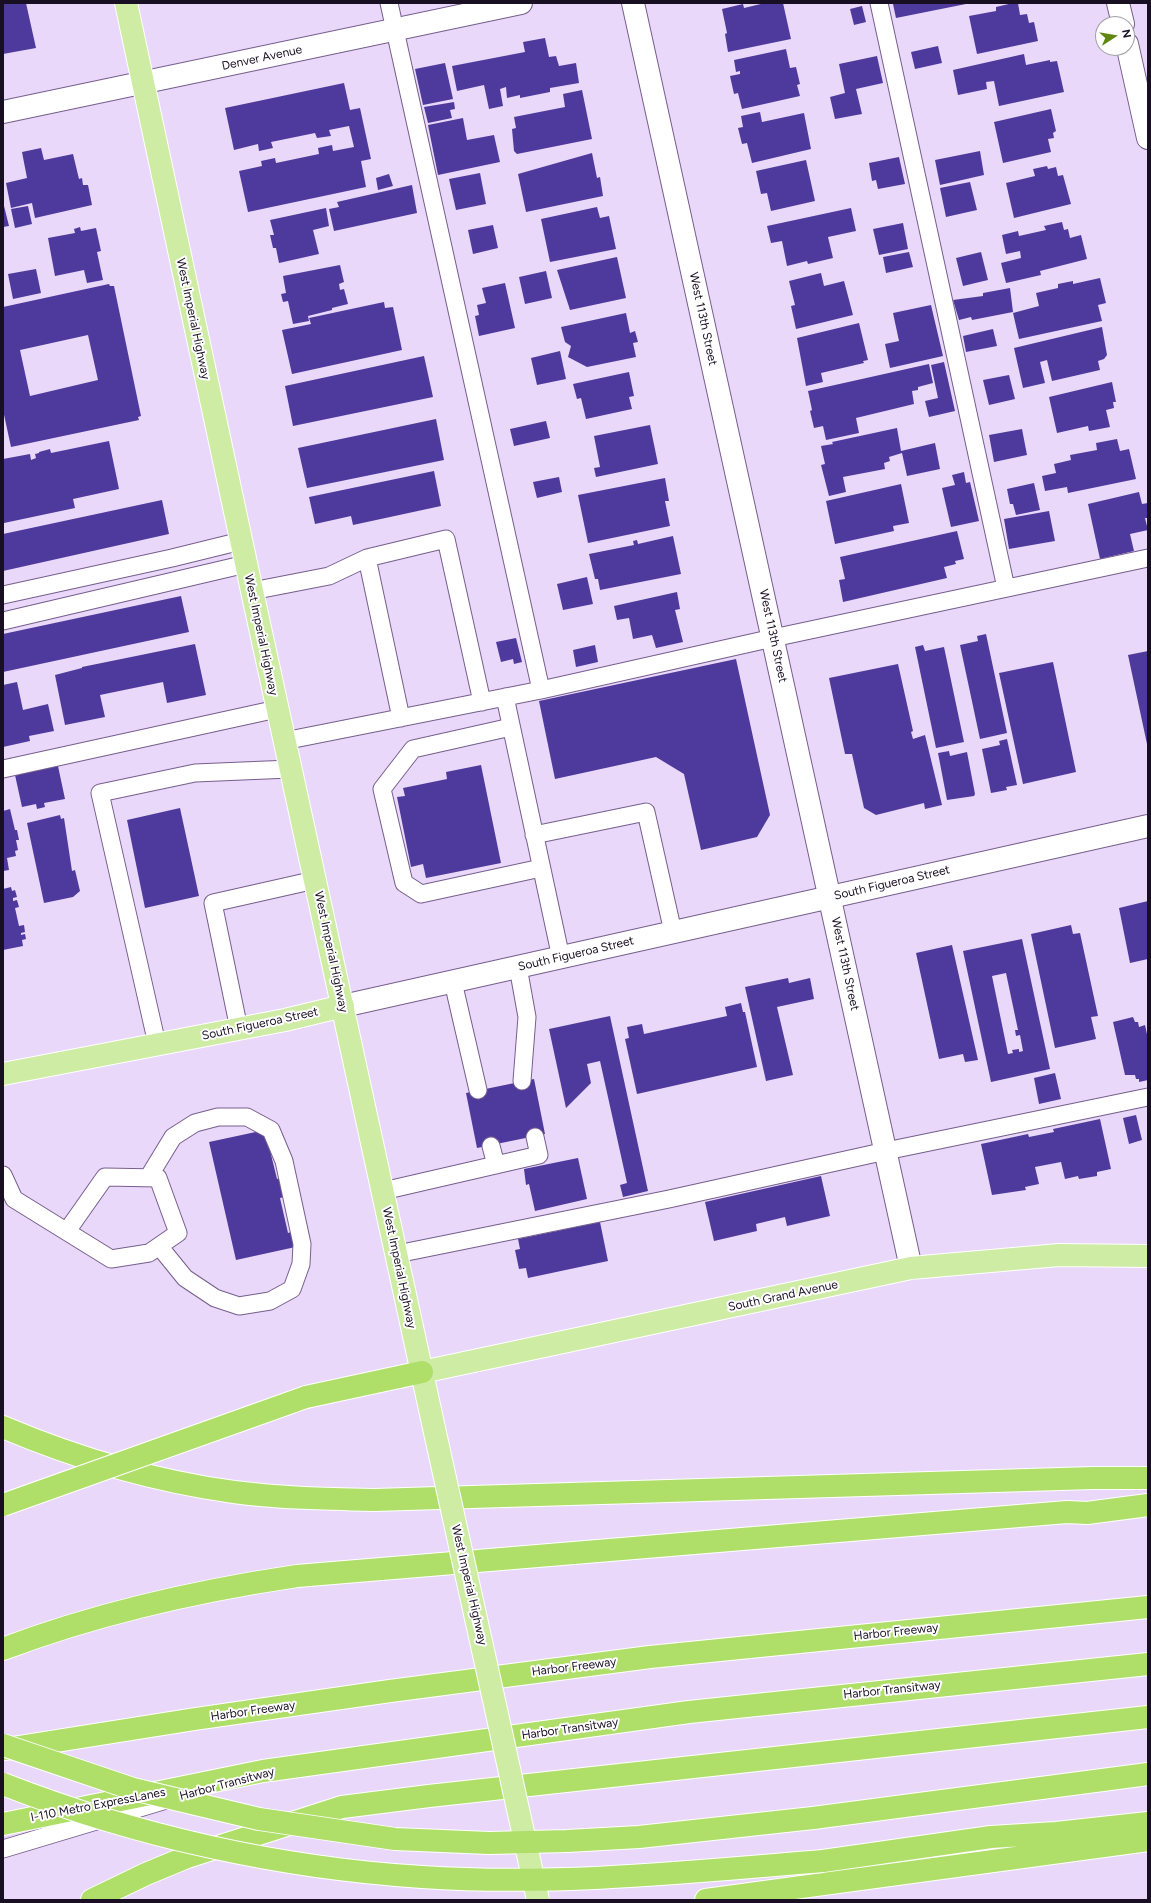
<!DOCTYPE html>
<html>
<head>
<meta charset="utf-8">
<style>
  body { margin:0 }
  #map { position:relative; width:1151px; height:1903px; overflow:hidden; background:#e9d8f9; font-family:Figtree,sans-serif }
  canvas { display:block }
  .frame { position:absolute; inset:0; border:4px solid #190f22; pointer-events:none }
  .north { position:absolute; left:1095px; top:16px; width:40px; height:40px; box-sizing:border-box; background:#fff; border:1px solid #a39fa7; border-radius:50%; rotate:78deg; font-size:11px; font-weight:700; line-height:16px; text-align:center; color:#190f22 }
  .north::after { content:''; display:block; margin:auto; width:14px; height:18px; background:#5f860e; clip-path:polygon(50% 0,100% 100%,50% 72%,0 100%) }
</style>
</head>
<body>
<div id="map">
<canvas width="1151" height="1903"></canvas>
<div class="frame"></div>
<div class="north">N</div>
</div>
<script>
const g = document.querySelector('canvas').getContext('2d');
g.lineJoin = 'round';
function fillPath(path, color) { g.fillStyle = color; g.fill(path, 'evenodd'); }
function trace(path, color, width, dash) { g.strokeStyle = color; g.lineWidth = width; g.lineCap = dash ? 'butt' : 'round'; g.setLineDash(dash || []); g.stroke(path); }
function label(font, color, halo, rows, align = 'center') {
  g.font = font + ' Figtree,sans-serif'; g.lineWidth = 4; g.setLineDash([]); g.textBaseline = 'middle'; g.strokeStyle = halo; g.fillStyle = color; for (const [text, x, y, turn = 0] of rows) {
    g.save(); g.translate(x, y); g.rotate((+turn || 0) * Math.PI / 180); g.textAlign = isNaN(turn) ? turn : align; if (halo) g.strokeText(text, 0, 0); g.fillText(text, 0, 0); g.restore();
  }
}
fillPath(new Path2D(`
  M 3,3 L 26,3 L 36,48 L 3,54 Z
  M 765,3 L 783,3 L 791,39 L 728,52 L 725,34 L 727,33 L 722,9 L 743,4 L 744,8 Z
  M 899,3 L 966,3 L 966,4 L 896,18 L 893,4 Z
  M 1013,3 L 1018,3 L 1020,15 L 1027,14 L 1029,23 L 1034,22 L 1038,41 L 977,54 L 969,16 L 996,11 L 996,7 Z
  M 862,6 L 866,22 L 854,25 L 850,9 Z
  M 545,38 L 549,57 L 556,56 L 559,66 L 576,63 L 579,83 L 550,88 L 550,92 L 520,98 L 520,95 L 507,98 L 506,87 L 500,89 L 503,106 L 489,109 L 484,85 L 457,91 L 452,66 L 525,52 L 523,42 Z
  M 938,46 L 942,63 L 915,69 L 911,52 Z
  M 786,49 L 790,68 L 796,67 L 800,84 L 797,85 L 800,96 L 742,109 L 738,93 L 734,94 L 730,76 L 740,74 L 740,71 L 736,72 L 734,60 Z
  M 1024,54 L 1026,65 L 1050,60 L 1050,62 L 1057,61 L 1064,92 L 999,106 L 994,81 L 986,82 L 987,89 L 958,95 L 953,70 Z
  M 877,56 L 883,83 L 856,89 L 862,114 L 835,119 L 830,97 L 845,93 L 839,64 Z
  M 445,63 L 453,99 L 423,105 L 415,69 Z
  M 344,83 L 350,110 L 360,108 L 371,159 L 361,161 L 366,187 L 248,212 L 239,171 L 262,166 L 261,161 L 275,158 L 276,163 L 319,154 L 318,148 L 332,145 L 333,151 L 354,147 L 349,126 L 329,130 L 331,136 L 317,138 L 315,133 L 271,142 L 273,148 L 259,151 L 258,144 L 234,150 L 225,108 Z
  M 582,90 L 592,139 L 517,154 L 514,151 L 512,129 L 516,128 L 514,117 L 565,107 L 563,94 Z
  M 454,102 L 455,109 L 450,110 L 452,118 L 428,123 L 424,107 Z
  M 1051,109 L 1056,131 L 1053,133 L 1054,138 L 1048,139 L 1051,152 L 1003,163 L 994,122 Z
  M 760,112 L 762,122 L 804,113 L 811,149 L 752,163 L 747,143 L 742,144 L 738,128 L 743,127 L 741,116 Z
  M 463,118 L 467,140 L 494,135 L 500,162 L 438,175 L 428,125 Z
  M 41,148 L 44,160 L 73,154 L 79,179 L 82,178 L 83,185 L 88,185 L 92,205 L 35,218 L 32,203 L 11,208 L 6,183 L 27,178 L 22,152 Z
  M 980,151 L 984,175 L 940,185 L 935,160 Z
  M 592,153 L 597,178 L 600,177 L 603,196 L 526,212 L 518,174 Z
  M 899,157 L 905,184 L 878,189 L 876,180 L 872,181 L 869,163 Z
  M 806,160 L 815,201 L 771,211 L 767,193 L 761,194 L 756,171 Z
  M 1047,166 L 1048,169 L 1056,167 L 1058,176 L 1063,175 L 1071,204 L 1014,218 L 1006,183 L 1035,176 L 1033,169 Z
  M 480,173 L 486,204 L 456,210 L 449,179 Z
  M 389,174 L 393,186 L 378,190 L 376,178 Z
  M 970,182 L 977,210 L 946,217 L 940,188 Z
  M 412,185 L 417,213 L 334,231 L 329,209 L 339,207 L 337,202 Z
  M 3,202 L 9,226 L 3,227 Z
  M 28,206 L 32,224 L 15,228 L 11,209 Z
  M 597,207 L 600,218 L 609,216 L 616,249 L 550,262 L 541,219 Z
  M 326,208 L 329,226 L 313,230 L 319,254 L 279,263 L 276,248 L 273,248 L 270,235 L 274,235 L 270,220 Z
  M 851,208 L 856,231 L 828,237 L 833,258 L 808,264 L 807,261 L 787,266 L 782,241 L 771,243 L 767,226 Z
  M 1062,222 L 1064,230 L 1068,229 L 1070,238 L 1081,235 L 1087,259 L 1040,271 L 1041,275 L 1006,283 L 1001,263 L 1021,258 L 1020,251 L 1006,254 L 1002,235 L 1018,231 L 1019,236 L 1046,230 L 1044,226 Z
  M 903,223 L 908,249 L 879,255 L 873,229 Z
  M 493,225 L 498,248 L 473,254 L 468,230 Z
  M 80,227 L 81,231 L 96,228 L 101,251 L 97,252 L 103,280 L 87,283 L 84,270 L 55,276 L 48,238 L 75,233 L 74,229 Z
  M 909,252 L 913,267 L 886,273 L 883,257 Z
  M 981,252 L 988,280 L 963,286 L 956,258 Z
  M 617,257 L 626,298 L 570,310 L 557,270 Z
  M 340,265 L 344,282 L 339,284 L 340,290 L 344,289 L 348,304 L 332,308 L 332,310 L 308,316 L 309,321 L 293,324 L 288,301 L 283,302 L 281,294 L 286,293 L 283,276 Z
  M 36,269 L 41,293 L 13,299 L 8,274 Z
  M 546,271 L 552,298 L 525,304 L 519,277 Z
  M 821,273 L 824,286 L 844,281 L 853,315 L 796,329 L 791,306 L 795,305 L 789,281 Z
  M 1100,278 L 1106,303 L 1098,305 L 1102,321 L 1019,339 L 1013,313 L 1039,306 L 1036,293 L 1058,288 L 1058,284 L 1073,281 L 1073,284 Z
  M 505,283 L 515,328 L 479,336 L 475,316 L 479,315 L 477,305 L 486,303 L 482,288 Z
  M 109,284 L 110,286 L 114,286 L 141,416 L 138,417 L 139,420 L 11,447 L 3,410 L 3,307 ZM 88,335 L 98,380 L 30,396 L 20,350 Z
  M 1010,288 L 1013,312 L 972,320 L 971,317 L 959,320 L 953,300 L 983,296 L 983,293 Z
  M 384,302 L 385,308 L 393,307 L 402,350 L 292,374 L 282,330 L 311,324 L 309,318 Z
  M 931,305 L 943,356 L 890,368 L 885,344 L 899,341 L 893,313 Z
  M 626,313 L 630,333 L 635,331 L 638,342 L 633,343 L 636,357 L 587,367 L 568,357 L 571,346 L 565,342 L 561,327 Z
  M 859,323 L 868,360 L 863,361 L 864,363 L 821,373 L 823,382 L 806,386 L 797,338 Z
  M 1102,327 L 1107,355 L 1104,359 L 1098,361 L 1100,370 L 1052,381 L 1047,360 L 1040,362 L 1045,383 L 1023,388 L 1014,348 Z
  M 993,329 L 997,346 L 966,352 L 963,336 Z
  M 560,351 L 566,379 L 537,385 L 531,358 Z
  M 424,356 L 433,397 L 293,426 L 285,386 Z
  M 944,362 L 955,411 L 929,417 L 925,401 L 938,398 L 931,365 Z
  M 929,364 L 933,383 L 918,387 L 918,390 L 912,391 L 914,404 L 856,418 L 859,433 L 826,440 L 823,426 L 814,428 L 810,411 L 812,410 L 808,391 Z
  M 629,372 L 634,396 L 629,397 L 632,409 L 586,419 L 581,398 L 577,399 L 573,384 Z
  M 1009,375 L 1015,399 L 989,405 L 983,380 Z
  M 1112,382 L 1116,402 L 1113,402 L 1114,408 L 1106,410 L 1110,427 L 1089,431 L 1088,426 L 1057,433 L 1049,397 Z
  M 436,419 L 444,460 L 307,488 L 298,448 Z
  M 546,421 L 550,438 L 514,446 L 510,429 Z
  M 650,425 L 658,464 L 596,477 L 594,468 L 600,467 L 594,436 Z
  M 897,428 L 901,451 L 935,443 L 940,469 L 907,476 L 902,453 L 889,457 L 890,461 L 884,463 L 885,469 L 843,477 L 846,492 L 829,496 L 821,465 L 825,464 L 821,446 L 833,444 L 832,442 Z
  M 1022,429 L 1027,455 L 994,462 L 989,435 Z
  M 1117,439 L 1120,451 L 1129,449 L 1136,479 L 1068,493 L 1067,487 L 1045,491 L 1042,476 L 1056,473 L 1054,464 L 1071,460 L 1070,455 L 1097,450 L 1096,443 Z
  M 109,441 L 119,489 L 73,499 L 75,508 L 4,523 L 3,459 L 30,454 L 31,460 L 36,458 L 35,454 L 39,453 L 39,452 L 50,449 L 51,453 Z
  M 434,471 L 441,506 L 353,525 L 351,516 L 315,524 L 309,497 Z
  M 964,472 L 966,483 L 970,482 L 979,521 L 951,527 L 942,488 L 955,485 L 952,475 Z
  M 559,477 L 562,492 L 537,498 L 533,482 Z
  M 665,478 L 669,501 L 665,501 L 670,526 L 588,543 L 578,495 Z
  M 1034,483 L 1040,510 L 1016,515 L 1013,504 L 1010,504 L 1007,489 Z
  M 901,484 L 909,523 L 893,526 L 894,531 L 835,544 L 826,501 Z
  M 1139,492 L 1142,504 L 1148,503 L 1148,518 L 1145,518 L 1148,530 L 1130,534 L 1134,551 L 1100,559 L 1088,504 Z
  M 162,500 L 169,534 L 3,571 L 3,534 Z
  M 1049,511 L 1055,541 L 1009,549 L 1004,519 Z
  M 957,531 L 964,559 L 955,561 L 956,564 L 944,567 L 947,578 L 843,602 L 839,580 L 845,579 L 840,557 Z
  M 673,536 L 681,574 L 600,590 L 598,579 L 595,579 L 589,554 L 634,545 L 633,541 L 637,540 L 638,544 Z
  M 587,577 L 593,604 L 563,610 L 557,584 Z
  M 677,592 L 680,609 L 675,610 L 683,642 L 656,648 L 652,635 L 633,639 L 629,618 L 617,620 L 614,606 Z
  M 181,596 L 189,632 L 3,672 L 3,634 Z
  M 986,634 L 1007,733 L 980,739 L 960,645 L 978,641 L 977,636 Z
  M 516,638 L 522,662 L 514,664 L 513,659 L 501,662 L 496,642 Z
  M 195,644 L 206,695 L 167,703 L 163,682 L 100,695 L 105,717 L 65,725 L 55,675 L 82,668 L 82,667 Z
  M 595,645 L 598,662 L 576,667 L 573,650 Z
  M 923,645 L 925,651 L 944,647 L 964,742 L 936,748 L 915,647 Z
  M 1148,651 L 1148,744 L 1147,744 L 1128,655 Z
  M 736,659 L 770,815 L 757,837 L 701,850 L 684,774 L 656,757 L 555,779 L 539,701 Z
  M 1053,662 L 1076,772 L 1023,784 L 999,673 Z
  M 898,664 L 913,731 L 911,732 L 913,739 L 925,735 L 942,805 L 925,809 L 924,803 L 876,815 L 864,808 L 852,754 L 845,754 L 829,678 Z
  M 17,682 L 23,710 L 48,704 L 54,731 L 29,736 L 30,741 L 3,747 L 3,685 Z
  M 1007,739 L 1017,785 L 1006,787 L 1007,790 L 991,793 L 982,749 L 1000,745 L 999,741 Z
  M 949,751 L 950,756 L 967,752 L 975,794 L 974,796 L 947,800 L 938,753 Z
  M 481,765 L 501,863 L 426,878 L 423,864 L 411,867 L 397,797 L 405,796 L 403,788 L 447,779 L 446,772 Z
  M 58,766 L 65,799 L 44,803 L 45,807 L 37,809 L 36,804 L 22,807 L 15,775 Z
  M 180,808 L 199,896 L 145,908 L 127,820 Z
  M 10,809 L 15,830 L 17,830 L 19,840 L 16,840 L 18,850 L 15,851 L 16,856 L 7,858 L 9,870 L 3,871 L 3,811 Z
  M 60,815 L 61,819 L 64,818 L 72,871 L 75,870 L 80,891 L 73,897 L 44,903 L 27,823 Z
  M 11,887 L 12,891 L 15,890 L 17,897 L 13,898 L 13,901 L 17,900 L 19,907 L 15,908 L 19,926 L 24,925 L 25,932 L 21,933 L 21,935 L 25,934 L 26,939 L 22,940 L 23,946 L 3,950 L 3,889 Z
  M 1148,901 L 1148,959 L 1130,963 L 1119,908 Z
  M 1071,925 L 1073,934 L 1080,933 L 1098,1016 L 1091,1017 L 1096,1039 L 1055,1048 L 1031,934 Z
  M 1022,939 L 1050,1069 L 991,1082 L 963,951 ZM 1006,973 L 1018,1030 L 1015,1030 L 1016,1036 L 1020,1035 L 1023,1051 L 1019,1052 L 1019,1049 L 1012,1050 L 1013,1053 L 1008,1054 L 992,976 Z
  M 952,945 L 978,1060 L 965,1062 L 963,1054 L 939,1059 L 916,953 Z
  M 788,978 L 789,983 L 810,978 L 814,999 L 777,1007 L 793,1075 L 766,1081 L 745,987 Z
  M 741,1003 L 743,1012 L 745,1012 L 757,1067 L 637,1094 L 625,1039 L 629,1038 L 627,1027 L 642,1024 L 644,1034 L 727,1016 L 725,1007 Z
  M 610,1016 L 648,1191 L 623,1197 L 620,1185 L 627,1183 L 600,1061 L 587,1064 L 591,1083 L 566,1108 L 549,1029 Z
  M 1133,1017 L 1135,1022 L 1138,1022 L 1139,1027 L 1145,1025 L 1148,1039 L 1148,1080 L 1139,1082 L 1139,1079 L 1136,1079 L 1135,1075 L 1125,1075 L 1113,1022 Z
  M 1055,1073 L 1061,1099 L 1039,1104 L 1034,1078 Z
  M 534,1079 L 545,1134 L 477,1148 L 466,1093 Z
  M 1136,1115 L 1142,1140 L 1129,1144 L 1123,1118 Z
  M 1100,1119 L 1111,1169 L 1097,1172 L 1097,1176 L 1079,1179 L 1078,1176 L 1065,1179 L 1061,1162 L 1035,1167 L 1039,1184 L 1025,1187 L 1026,1190 L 992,1195 L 981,1144 L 1028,1134 L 1029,1137 L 1054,1132 L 1053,1129 Z
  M 265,1130 L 277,1179 L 284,1177 L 288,1196 L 280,1198 L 288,1233 L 296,1230 L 300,1246 L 236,1260 L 209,1142 Z
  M 578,1158 L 587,1199 L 535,1211 L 529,1184 L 526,1185 L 524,1169 Z
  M 821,1176 L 830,1216 L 787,1226 L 785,1217 L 756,1224 L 757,1231 L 714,1241 L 705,1202 Z
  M 600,1222 L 608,1261 L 528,1278 L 526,1268 L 519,1269 L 515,1250 L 520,1249 L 518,1239 Z`), '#4e3a9c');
const lane = new Path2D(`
  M 389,3 L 541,690
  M 879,3 L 1006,588
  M 367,558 L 401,718
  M 252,591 L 329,576 L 367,558 L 446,539 L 482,702
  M 3,595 L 172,558 L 241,541
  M 3,621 L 246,564
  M 505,697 L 561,958
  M 511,727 L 413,749 L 382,789 L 404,883 L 421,894 L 541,868
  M 284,741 L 541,690 L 773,638 L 1148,558
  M 3,769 L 277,709
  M 534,835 L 646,812 L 673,932
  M 518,967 L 527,1017 L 522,1081
  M 453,982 L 478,1090
  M 239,1029 L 213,903 L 315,880
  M 157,1044 L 100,793 L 195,773 L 290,769
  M 491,1146 L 496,1165
  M 3,1175 L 14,1199 L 111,1259 L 149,1253 L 178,1233 L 158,1178 L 105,1177 L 67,1231
  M 148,1178 L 173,1137 L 195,1123 L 218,1117 L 247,1117 L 271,1130 L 284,1161 L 302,1244 L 301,1264 L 292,1289 L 270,1301 L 239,1306 L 215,1298 L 185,1278 L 159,1246
  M 383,1191 L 539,1155 L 535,1137
  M 397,1254 L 669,1199 L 886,1151 L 1148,1097
  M 3,1849 L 173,1798`);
const street = new Path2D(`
  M 633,3 L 911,1268
  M 1118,3 L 1123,24
  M 1127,44 L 1148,138
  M 3,112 L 521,3`);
const secondary = new Path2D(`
  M 343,1006 L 1148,826`);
const primary = new Path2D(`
  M 126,3 L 252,591 L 434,1428
  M 3,1074 L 285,1020 L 343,1006
  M 422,1372 L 911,1268 L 1059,1255 L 1148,1256`);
const highway = new Path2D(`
  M 306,1397 L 422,1372
  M 3,1427 C 76,1458 155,1481 234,1492 C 280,1498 327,1499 374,1500 L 1093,1478 L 1148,1478
  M 3,1649 C 98,1613 196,1591 297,1576 L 1067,1512 L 1087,1513 L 1148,1505
  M 6,1749 L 195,1719 L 390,1691 L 650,1657 L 1148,1607
  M 813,1818 L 1148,1774
  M 3,1824 L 263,1771 L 689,1712 L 1148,1664
  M 823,1861 L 991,1837 L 1056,1833 L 1148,1823
  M 92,1900 L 146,1874 L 187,1857 L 342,1807 L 429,1796 L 1148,1717
  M 706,1900 L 1148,1840`);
trace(lane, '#775e8e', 19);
trace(street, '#775e8e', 24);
trace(secondary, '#775e8e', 24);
trace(primary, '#fff', 24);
trace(highway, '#fff', 24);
trace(lane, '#fff', 17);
trace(street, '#fff', 22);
trace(secondary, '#fff', 22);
trace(primary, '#cfeca5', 22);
trace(highway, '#afdf69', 22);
const primaryBridge = new Path2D(`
  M 434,1428 L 538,1900`);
const highwayBridge = new Path2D(`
  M 3,1505 L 306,1397
  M 3,1745 L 133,1789 L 259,1819 L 395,1839 L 489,1843 L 567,1841 L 639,1837 L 813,1818
  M 3,1784 C 136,1836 280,1868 422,1877 C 556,1886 690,1872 823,1861`);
trace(primaryBridge, '#fff', 24, []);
trace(highwayBridge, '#fff', 24, []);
trace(primaryBridge, '#cfeca5', 22);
trace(highwayBridge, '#afdf69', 22);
label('12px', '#190f22', '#fff', [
  ["Denver Avenue",262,58,-12],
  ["West Imperial Highway",193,319,78],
  ["West 113th Street",703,319,78],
  ["West Imperial Highway",261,635,78],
  ["West 113th Street",773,636,78],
  ["South Figueroa Street",892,883,-13],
  ["West Imperial Highway",331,952,78],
  ["South Figueroa Street",576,954,-13],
  ["West 113th Street",845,964,78],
  ["South Figueroa Street",260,1024,-12],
  ["West Imperial Highway",399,1268,78],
  ["South Grand Avenue",783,1296,-12],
  ["West Imperial Highway",469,1585,77],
  ["Harbor Freeway",896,1632,-6],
  ["Harbor Freeway",574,1667,-7],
  ["Harbor Transitway",892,1690,-6],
  ["Harbor Freeway",253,1711,-8],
  ["Harbor Transitway",570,1729,-8],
  ["Harbor Transitway",227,1784,-15],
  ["I-110 Metro ExpressLanes",98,1805,-11]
]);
</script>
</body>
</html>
